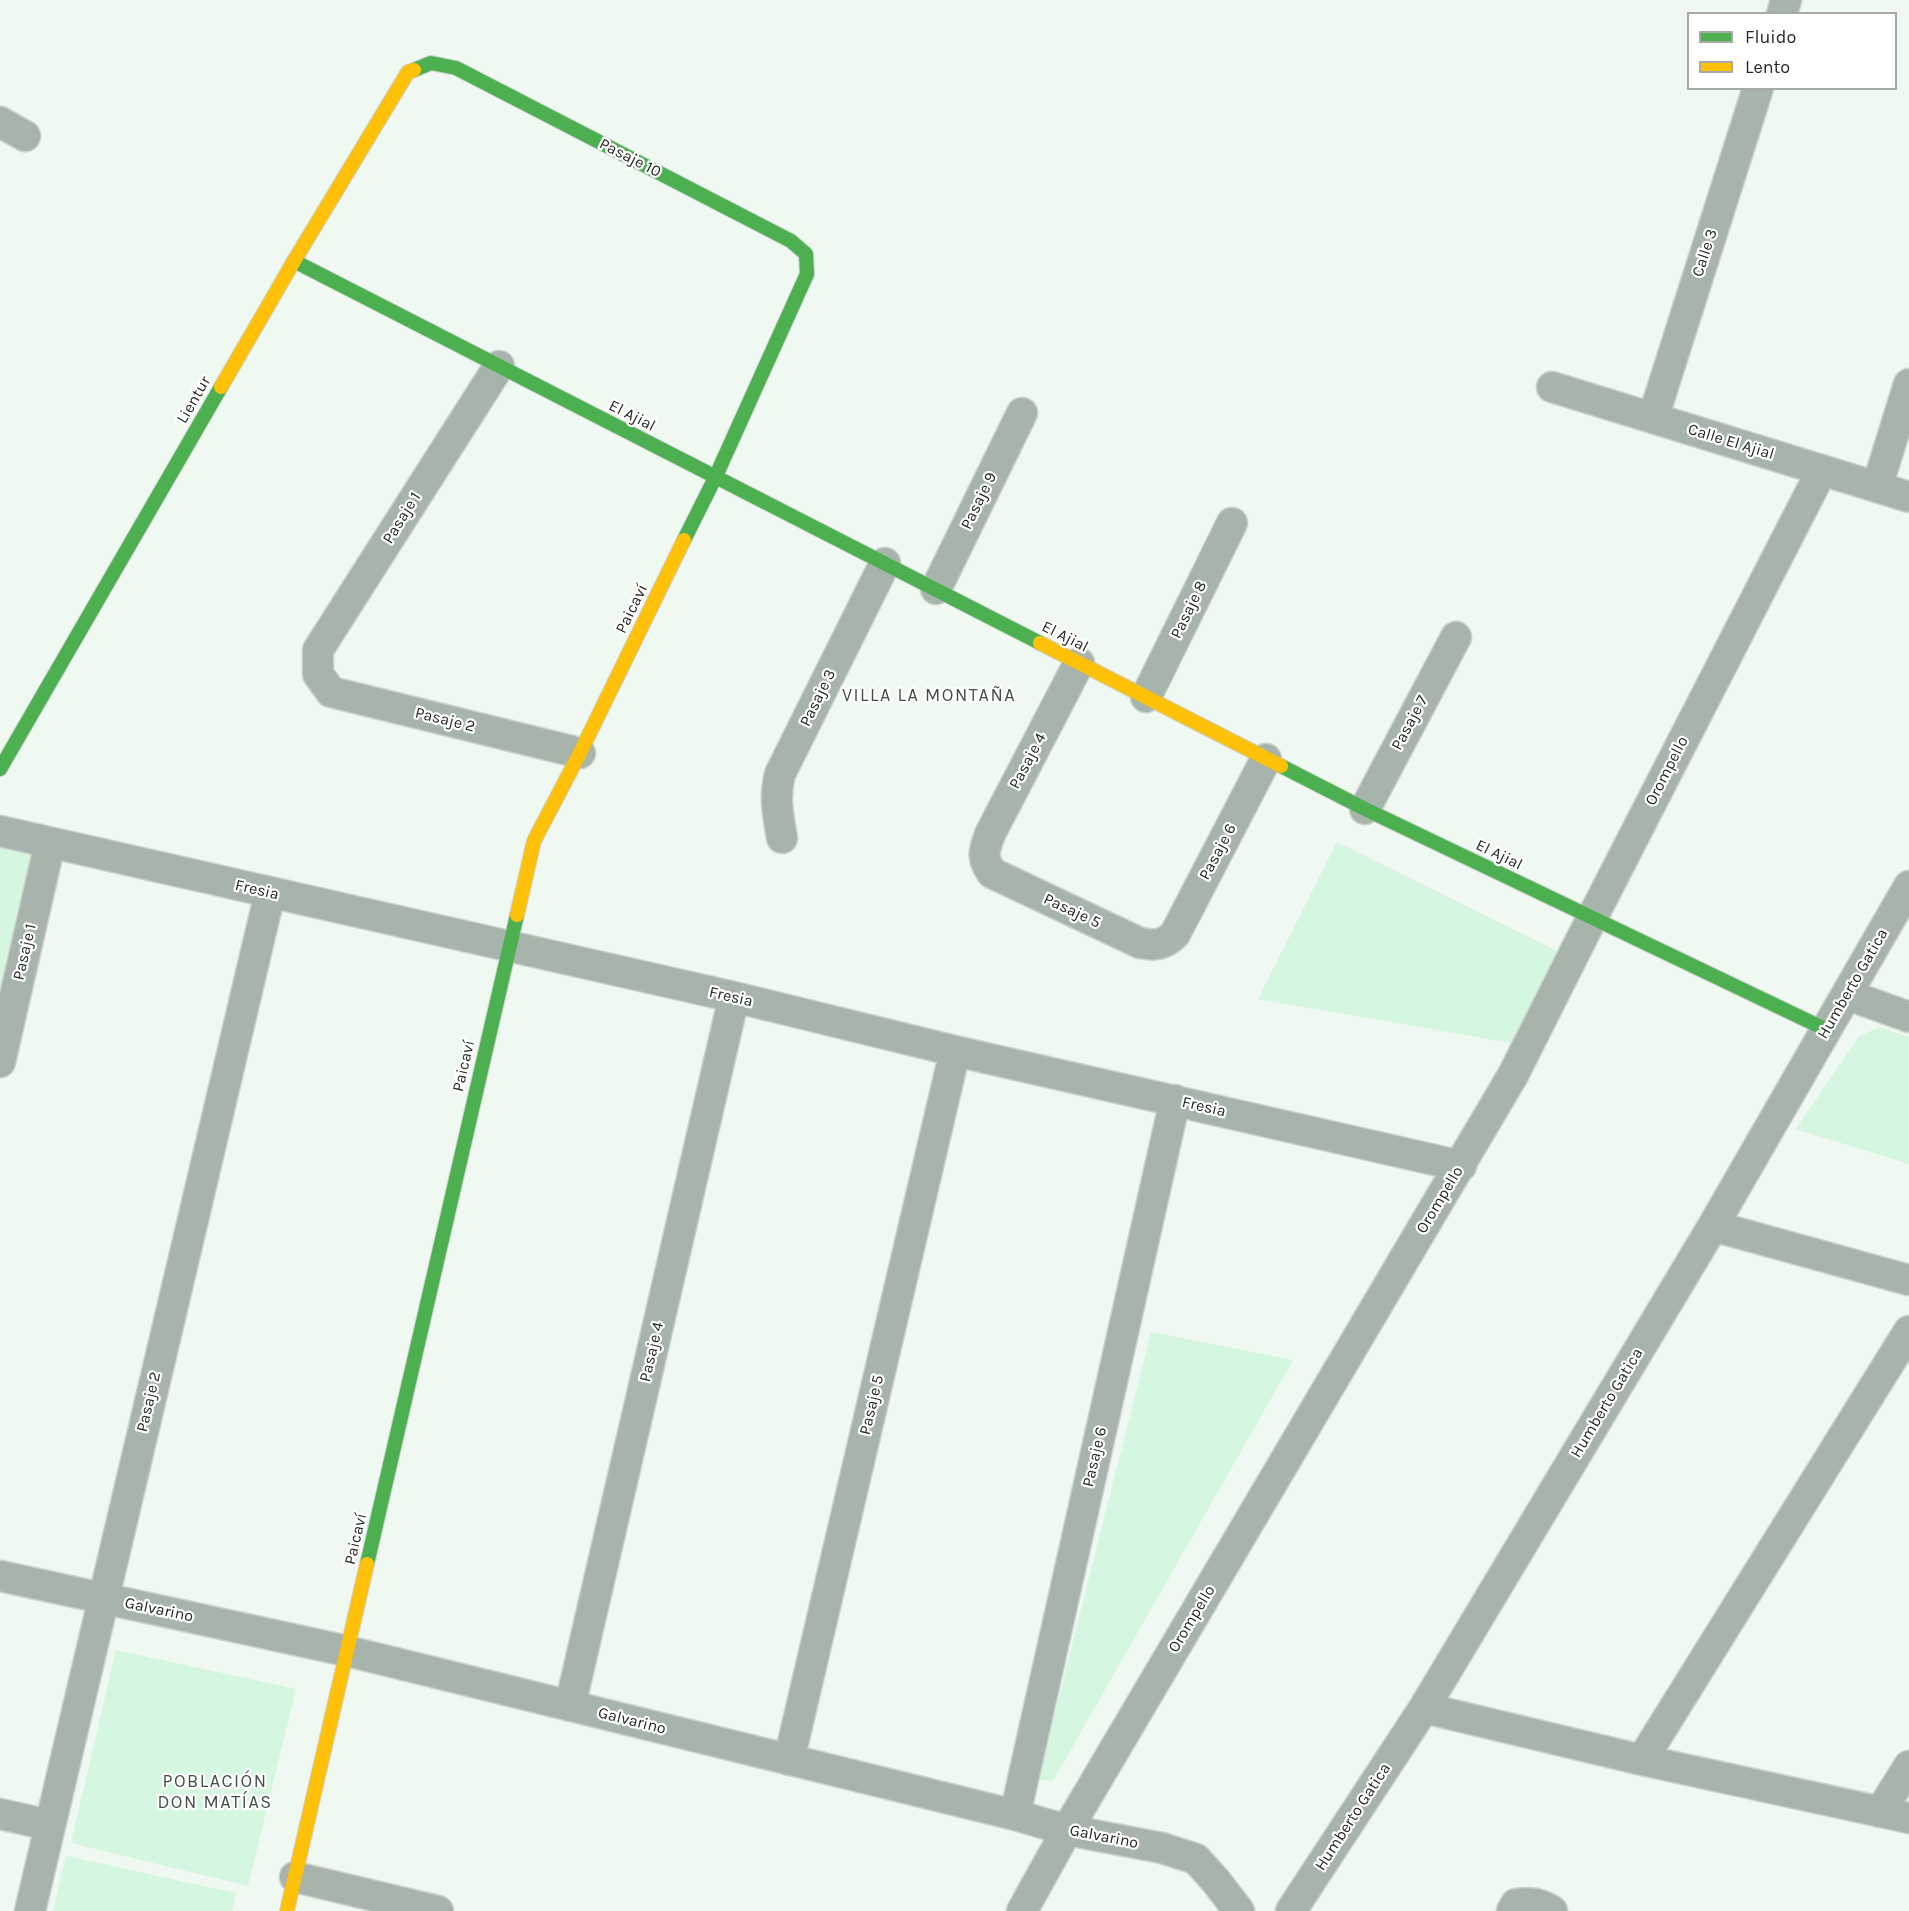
<!DOCTYPE html>
<html>
<head>
<meta charset="utf-8">
<style>
  body { margin:0 }
  #map { position:relative; width:1909px; height:1911px; overflow:hidden; background:#f0f8f2; font-family:Karla,sans-serif }
  canvas { display:block }
  .legend { position:absolute; left:1687px; top:12px; width:210px; height:78px; box-sizing:border-box; background:#fff; border:2px solid #a7a9a7; margin:0; padding:8px 10px; list-style:none; font-size:18px; color:#232824 }
  .legend li { display:flex; align-items:center; gap:12px; height:30px }
  .legend b { width:30px; border:2px solid #a7a9a7 }
</style>
</head>
<body>
<div id="map">
<canvas width="1909" height="1911"></canvas>
<ul class="legend">
<li><b style="height:8px;background:#4caf50"></b>Fluido</li>
<li><b style="height:8px;background:#ffc107"></b>Lento</li>
</ul>
</div>
<script>
const g = document.querySelector('canvas').getContext('2d');
g.lineJoin = 'round';
function fillPath(path, color) { g.fillStyle = color; g.fill(path, 'evenodd'); }
function trace(path, color, width, dash) { g.strokeStyle = color; g.lineWidth = width; g.lineCap = dash ? 'butt' : 'round'; g.setLineDash(dash || []); g.stroke(path); }
function label(font, color, halo, rows, align = 'center') {
  g.font = font + ' Karla,sans-serif'; g.lineWidth = 4.5; g.setLineDash([]); g.textBaseline = 'middle'; g.strokeStyle = halo; g.fillStyle = color; for (const [text, x, y, turn = 0] of rows) {
    g.save(); g.translate(x, y); g.rotate((+turn || 0) * Math.PI / 180); g.textAlign = isNaN(turn) ? turn : align; if (halo) g.strokeText(text, 0, 0); g.fillText(text, 0, 0); g.restore();
  }
}
fillPath(new Path2D(`
  M 0,841 L 39,850 L 0,1019 Z
  M 1337,842 L 1563,954 L 1518,1044 L 1258,999 Z
  M 1880,1027 L 1909,1037 L 1909,1164 L 1796,1129 L 1859,1036 Z
  M 1151,1332 L 1293,1360 L 1053,1781 L 1038,1780 Z
  M 116,1650 L 296,1689 L 248,1886 L 71,1843 Z
  M 66,1856 L 236,1893 L 232,1911 L 53,1911 Z`), '#d5f6df');
const street = new Path2D(`
  M 1782,14 L 1786,0
  M 0,122 L 25,136
  M 499,366 L 318,650 L 318,674 L 331,692 L 580,753
  M 1552,387 L 1909,497
  M 1653,418 L 1758,88
  M 1877,487 L 1909,384
  M 936,589 L 1022,413
  M 1079,663 L 990,834 C 984,851 981,857 992,873 L 1140,943 C 1156,946 1164,945 1175,934 L 1266,759
  M 1146,697 L 1232,523
  M 1365,809 L 1456,637
  M 0,831 L 734,997 L 955,1051 L 1461,1166
  M 782,838 C 778,815 774,797 780,774 L 885,563
  M 1848,995 L 1909,1017
  M 0,1062 L 50,843
  M 1713,1226 L 1909,1280
  M 0,1576 L 347,1651 L 1015,1815 L 1067,1830 L 1162,1848 L 1196,1859 L 1215,1880 L 1239,1911
  M 570,1706 L 734,997
  M 1424,1708 L 1642,1760 L 1909,1818
  M 789,1760 L 955,1051
  M 1642,1760 L 1909,1331
  M 1880,1812 L 1909,1766
  M 0,1814 L 49,1825
  M 1015,1815 L 1175,1100
  M 295,1877 L 438,1911
  M 30,1911 L 270,893
  M 1022,1911 L 1067,1830 L 1513,1075 L 1592,918 L 1822,470
  M 1291,1911 L 1424,1708 L 1713,1226 L 1909,886
  M 1512,1911 L 1516,1904 C 1530,1902 1540,1903 1552,1911`);
const fast = new Path2D(`
  M 414,70 L 431,63 L 456,68 L 791,241 L 806,254 L 807,274 L 715,478 L 684,540
  M 294,261 L 1040,643
  M 1281,766 L 1365,809 L 1827,1030
  M 0,769 L 221,387
  M 367,1564 L 517,915`);
const slow = new Path2D(`
  M 221,387 L 294,261 L 408,72 L 414,70
  M 1040,643 L 1281,766
  M 517,915 L 534,841 L 580,753 L 684,540
  M 287,1911 L 367,1564`);
trace(street, '#ccd2ce', 33);
trace(fast, '#ccd2ce', 16);
trace(slow, '#ccd2ce', 16);
trace(street, '#a6b4ab', 30);
trace(fast, '#4caf50', 14);
trace(slow, '#ffc107', 14);
label('16px', '#232824', '#fff', [
  ["Pasaje 10",630,158,27],
  ["Calle 3",1705,253,-72],
  ["Lientur",194,400,-60],
  ["El Ajial",632,416,27],
  ["Calle El Ajial",1731,442,17],
  ["Pasaje 9",979,501,-64],
  ["Pasaje 1",402,518,-58],
  ["Paicaví",632,609,-64],
  ["Pasaje 8",1189,610,-64],
  ["El Ajial",1065,637,27],
  ["Pasaje 3",818,698,-64],
  ["Pasaje 2",445,720,14],
  ["Pasaje 7",1410,723,-62],
  ["Pasaje 4",1028,761,-62],
  ["Orompello",1667,771,-63],
  ["Pasaje 6",1218,852,-62],
  ["El Ajial",1499,855,26],
  ["Fresia",257,890,13],
  ["Pasaje 5",1072,911,25],
  ["Pasaje 1",25,952,-77],
  ["Humberto Gatica",1853,984,-60],
  ["Fresia",731,997,13],
  ["Paicaví",464,1066,-77],
  ["Fresia",1204,1107,13],
  ["Orompello",1440,1200,-59],
  ["Pasaje 4",652,1352,-77],
  ["Pasaje 2",149,1402,-77],
  ["Humberto Gatica",1607,1403,-59],
  ["Pasaje 5",872,1405,-77],
  ["Pasaje 6",1095,1457,-77],
  ["Paicaví",356,1539,-77],
  ["Galvarino",159,1610,12],
  ["Orompello",1192,1619,-59],
  ["Galvarino",632,1721,14],
  ["Humberto Gatica",1353,1817,-57],
  ["Galvarino",1104,1837,11]
]);
g.letterSpacing = '1.5px';
label('18px', '#434f46', '#fff', [
  ["VILLA LA MONTAÑA",929,696],
  ["POBLACIÓN",215,1782],
  ["DON MATÍAS",215,1803]
]);
g.letterSpacing = '0px';
</script>
</body>
</html>
